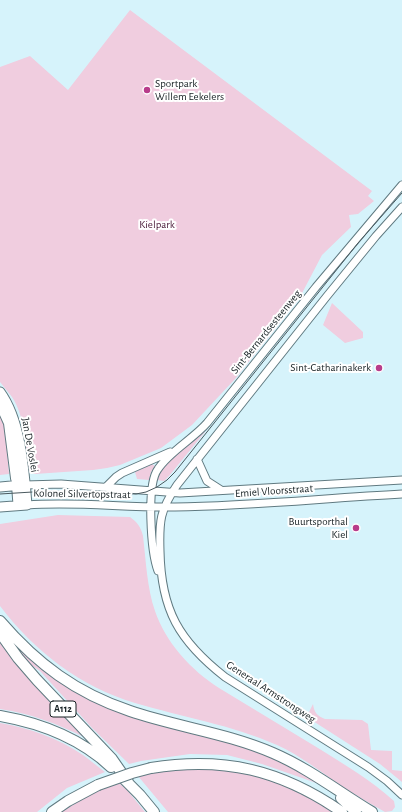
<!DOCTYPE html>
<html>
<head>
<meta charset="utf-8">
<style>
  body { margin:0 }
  canvas { display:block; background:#d6f3fb }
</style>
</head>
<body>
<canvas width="402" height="812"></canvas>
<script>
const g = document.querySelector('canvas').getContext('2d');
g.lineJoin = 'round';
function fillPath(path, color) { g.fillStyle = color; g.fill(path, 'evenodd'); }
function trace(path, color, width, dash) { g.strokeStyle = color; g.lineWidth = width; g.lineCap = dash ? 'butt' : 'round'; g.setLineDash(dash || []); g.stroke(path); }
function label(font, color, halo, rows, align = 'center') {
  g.font = font + ' "Alegreya Sans",sans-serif'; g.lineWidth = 4; g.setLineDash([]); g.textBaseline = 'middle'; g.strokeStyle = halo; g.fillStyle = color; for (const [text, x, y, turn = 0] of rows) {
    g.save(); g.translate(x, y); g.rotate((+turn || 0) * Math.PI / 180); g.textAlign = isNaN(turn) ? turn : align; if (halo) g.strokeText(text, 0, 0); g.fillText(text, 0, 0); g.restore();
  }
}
fillPath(new Path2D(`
  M 130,10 L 372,191 L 368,196 L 374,201 L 358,214 L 349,215 L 351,227 L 322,255 L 299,299 L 235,379 L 192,425 L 161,448 L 120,465 L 107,468 L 93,470 L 35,474 L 29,471 L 28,468 C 26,445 25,417 12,397 C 8,392 4,387 0,382 L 0,67 L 30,56 L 68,90 Z
  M 332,303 L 363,332 L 363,338 L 345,343 L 323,325 Z
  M 0,413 L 5,425 L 9,474 L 0,475 Z
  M 203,430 L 205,432 L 169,476 L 164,481 L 157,480 C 161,462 190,445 203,430 Z
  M 152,464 L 155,466 L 151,472 L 149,480 L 137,479 L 135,472 Z
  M 58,515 L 130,517 C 137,522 141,527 143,536 C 146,561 147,588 155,611 C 166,643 191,670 219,688 C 252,708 285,728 318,748 C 345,765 371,780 394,801 L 395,807 L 392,811 L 385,812 C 371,804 357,796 343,787 C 321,772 301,756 277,745 C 232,725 182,717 135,703 C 81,687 34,651 0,606 L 0,524 Z
  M 9,638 L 57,680 L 266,754 L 322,785 L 262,764 L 227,755 L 190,754 L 141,761 L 129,764 L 92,728 L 40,671 L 28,663 Z
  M 0,640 C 25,675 53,707 84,737 C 55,723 32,714 0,709 Z
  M 313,704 C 314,712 317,716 325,719 L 362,720 L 368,724 L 371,750 L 392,751 L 392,770 L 402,771 L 402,782 L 380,764 L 302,714 L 309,712 Z
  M 0,723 C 29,728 58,738 83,755 C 90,760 97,766 105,772 L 67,788 L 37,812 L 0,812 Z
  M 184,767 L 229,770 L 271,778 L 316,798 L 334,812 L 168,812 L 138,776 Z
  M 118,782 L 127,790 L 145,812 L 61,812 L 101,788 Z`), '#f0cddf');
const minor = new Path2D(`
  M 402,207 L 376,236 L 327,296 L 177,485 C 160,510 159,521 160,551 C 161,610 179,641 225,677 L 368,767 L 387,781 L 402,795
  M 197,459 L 207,481 L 221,490
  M 25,485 L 61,484 L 180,493 L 402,480
  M 107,486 L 116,477 L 122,473 L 170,452
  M 27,505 C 76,501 126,508 175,507 C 251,506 326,498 402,494
  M 158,571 C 151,552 146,485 158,469 C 169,452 193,439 207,423 L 316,287 L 402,185`);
const major = new Path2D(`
  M 0,392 C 21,421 24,469 27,505 L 0,507
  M 16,478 L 18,505
  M 0,487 L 22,485`);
const highway = new Path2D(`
  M 0,403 L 9,423 L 16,478
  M 0,621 C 37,664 76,693 130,711 C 177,727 227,733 273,753 C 308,768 339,792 372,812
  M 0,633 L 18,658 L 37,680 L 112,759 L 128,782
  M 0,716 C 40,723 81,739 111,767
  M 151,768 C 224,756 281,770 342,812
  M 123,778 L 140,795 L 154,812
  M 341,798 L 356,812
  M 52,812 L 68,801 L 98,785`);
trace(minor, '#607a81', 9);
trace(major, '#607a81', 11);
trace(highway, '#607a81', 12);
trace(minor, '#fff', 7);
trace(major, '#fff', 9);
trace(highway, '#fff', 10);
trace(new Path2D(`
  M 0,494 L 49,491 L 136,494 L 146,492 L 157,487 L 167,480 L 175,472 L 358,243 L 402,193`), '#4a595e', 1);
const highwayBridge = new Path2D(`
  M 98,785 L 132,773 L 151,768`);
trace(highwayBridge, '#607a81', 12, []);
trace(highwayBridge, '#fff', 10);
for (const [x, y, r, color] of [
  [147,90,4,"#b83c8b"],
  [379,368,4,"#b83c8b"],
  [356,528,4,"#b83c8b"]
]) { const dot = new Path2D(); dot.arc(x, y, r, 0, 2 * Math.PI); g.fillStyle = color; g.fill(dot); trace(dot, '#fff', 1.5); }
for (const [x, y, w] of [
  [63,709,26]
]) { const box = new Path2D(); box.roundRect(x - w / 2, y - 8, w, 16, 3); g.fillStyle = '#fff'; g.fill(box); trace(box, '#162023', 1); }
label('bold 10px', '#162023', null, [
  ["A112",63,709]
]);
label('11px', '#162023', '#fff', [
  ["Sportpark",155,84,"left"],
  ["Willem Eekelers",155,97,"left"],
  ["Sint-Catharinakerk",371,368],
  ["Buurtsporthal",348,522],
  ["Kiel",348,535]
], 'right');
label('11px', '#491836', '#fff', [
  ["Kielpark",157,225]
]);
label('11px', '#162023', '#fff', [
  ["Sint-Bernardsesteenweg",266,332,-51],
  ["Jan De Voslei",30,445,80],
  ["Emiel Vloorsstraat",274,491,-4],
  ["Kolonel Silvertopstraat",82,494,1],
  ["Generaal Armstrongweg",271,692,33]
]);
</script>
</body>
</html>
